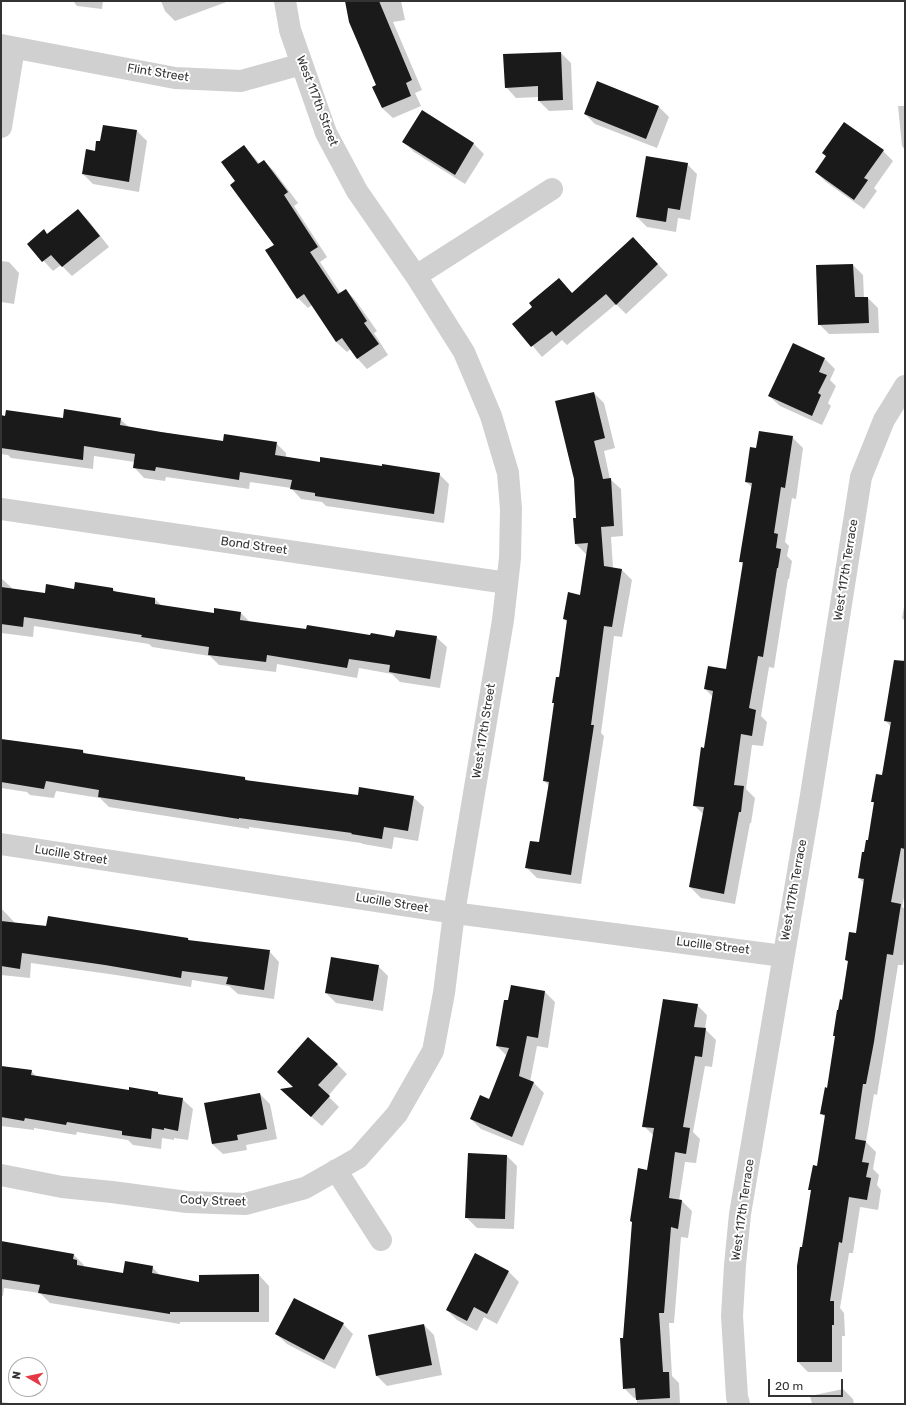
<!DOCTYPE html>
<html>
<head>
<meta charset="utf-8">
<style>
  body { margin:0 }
  #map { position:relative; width:906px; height:1405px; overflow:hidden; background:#fff; font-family:Rubik,sans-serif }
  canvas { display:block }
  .frame { position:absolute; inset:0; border:2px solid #333; pointer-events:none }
  .north { position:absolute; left:8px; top:1357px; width:40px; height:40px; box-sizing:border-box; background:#fff; border:1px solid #adadad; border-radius:50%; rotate:279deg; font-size:11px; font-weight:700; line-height:16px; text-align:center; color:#333 }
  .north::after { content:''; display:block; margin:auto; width:14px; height:18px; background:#e63946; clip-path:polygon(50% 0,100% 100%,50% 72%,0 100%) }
  .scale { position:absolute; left:768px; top:1379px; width:75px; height:18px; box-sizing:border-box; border:2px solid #333; border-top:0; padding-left:5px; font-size:12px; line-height:14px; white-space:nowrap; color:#333; -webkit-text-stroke:3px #fff; paint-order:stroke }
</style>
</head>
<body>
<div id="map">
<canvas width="906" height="1405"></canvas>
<div class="frame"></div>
<div class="north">N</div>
<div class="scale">20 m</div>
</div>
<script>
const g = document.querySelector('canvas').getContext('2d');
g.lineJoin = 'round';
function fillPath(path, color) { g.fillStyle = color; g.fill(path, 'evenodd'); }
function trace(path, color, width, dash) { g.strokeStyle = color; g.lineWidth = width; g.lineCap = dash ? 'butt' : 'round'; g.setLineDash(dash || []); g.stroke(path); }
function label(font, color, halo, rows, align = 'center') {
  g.font = font + ' Rubik,sans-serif'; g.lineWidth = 4; g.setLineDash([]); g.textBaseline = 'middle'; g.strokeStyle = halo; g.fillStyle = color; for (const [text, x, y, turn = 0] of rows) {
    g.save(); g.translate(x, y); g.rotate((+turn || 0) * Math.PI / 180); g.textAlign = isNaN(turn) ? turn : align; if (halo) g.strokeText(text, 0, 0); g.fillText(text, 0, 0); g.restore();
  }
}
fillPath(new Path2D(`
  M 73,1 L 103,1 L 102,9 L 77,6 Z
  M 161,1 L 229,1 L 175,21 L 165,11 Z
  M 346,1 L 401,1 L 405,20 L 393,22 L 422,90 L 415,93 L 421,106 L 393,118 L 382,108 L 377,86 Z
  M 561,53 L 571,63 L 573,110 L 549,111 L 539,101 L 539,97 L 516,98 L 506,87 Z
  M 898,106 L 905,106 L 905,150 L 902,146 Z
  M 659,107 L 669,117 L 657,148 L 595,124 L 585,114 Z
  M 422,112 L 474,144 L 484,154 L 465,184 L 414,152 L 404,142 Z
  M 103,126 L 137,131 L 147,141 L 139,192 L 93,184 L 83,174 L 101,142 Z
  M 244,146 L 260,164 L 264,161 L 274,171 L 298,203 L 294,206 L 327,257 L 320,262 L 341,294 L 346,290 L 356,301 L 377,331 L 374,333 L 388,355 L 367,369 L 357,358 L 351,349 L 347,352 L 336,342 L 312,305 L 308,308 L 298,298 L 275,245 L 236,181 Z
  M 883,151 L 893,161 L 874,188 L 877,191 L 864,209 L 826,182 L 816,172 Z
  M 687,164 L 697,174 L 690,220 L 678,218 L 676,232 L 647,227 L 637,217 Z
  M 77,210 L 88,220 L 109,247 L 72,276 L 61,265 L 53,271 L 28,244 L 44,231 L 48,234 Z
  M 643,248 L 668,275 L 626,314 L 616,304 L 567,345 L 562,340 L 542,357 L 514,324 L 534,307 L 559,280 L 573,294 Z
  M 1,261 L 9,262 L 19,273 L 14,304 L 1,302 Z
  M 853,265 L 863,275 L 864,298 L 868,298 L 878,308 L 879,333 L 829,334 L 819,324 Z
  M 793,344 L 825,359 L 835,369 L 830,380 L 836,386 L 828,403 L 831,406 L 822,425 L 780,406 L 769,396 Z
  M 594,393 L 604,403 L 615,448 L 604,451 L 610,479 L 621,489 L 623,536 L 611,537 L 613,568 L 622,570 L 632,580 L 622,637 L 614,636 L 601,733 L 604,736 L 581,884 L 537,878 L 527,868 L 540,843 L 549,786 L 544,780 L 555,704 L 553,702 L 560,678 L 567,622 L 564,619 L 580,596 L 588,554 L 586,554 L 576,544 L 577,518 Z
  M 1,416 L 64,419 L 120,419 L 129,427 L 223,442 L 276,443 L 286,453 L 286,457 L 321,463 L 439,474 L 449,484 L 444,523 L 326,506 L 322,502 L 301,499 L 291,488 L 250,482 L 249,489 L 166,477 L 165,481 L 144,478 L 134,467 L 135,462 L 94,456 L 93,469 L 11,458 L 8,455 L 1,454 Z
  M 792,437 L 803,448 L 796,499 L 792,498 L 785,542 L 789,546 L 787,556 L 792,561 L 789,579 L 788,579 L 774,668 L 769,667 L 761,716 L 767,722 L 763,746 L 752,745 L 746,789 L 755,798 L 751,823 L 750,823 L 735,904 L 701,898 L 690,887 L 704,815 L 694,805 L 705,749 L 713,697 L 705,689 L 727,670 L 743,565 L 740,561 L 752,487 L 746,482 L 757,449 Z
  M 1,578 L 12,588 L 12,590 L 46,594 L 75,590 L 113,589 L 117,593 L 155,599 L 162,606 L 214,614 L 241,613 L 251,623 L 307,630 L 395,638 L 436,637 L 447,647 L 440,688 L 400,682 L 392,674 L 359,668 L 357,678 L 277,664 L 276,672 L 219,665 L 210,656 L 152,647 L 149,644 L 34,626 L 33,637 L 1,633 Z
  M 905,601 L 905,621 L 902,618 Z
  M 905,653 L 905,893 L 902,907 L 905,909 L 905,954 L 903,965 L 898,965 L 884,1053 L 877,1095 L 874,1094 L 866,1142 L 876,1152 L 873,1169 L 879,1175 L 877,1185 L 881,1190 L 878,1210 L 860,1207 L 853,1253 L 849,1253 L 840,1308 L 844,1313 L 845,1336 L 842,1336 L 842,1372 L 808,1372 L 798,1362 L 803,1248 L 812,1192 L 810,1189 L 818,1167 L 826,1118 L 822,1114 L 828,1089 L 836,1038 L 834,1035 L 842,1001 L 848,962 L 846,960 L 857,934 L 865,884 L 859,878 L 868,841 L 875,804 L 872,801 L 882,777 L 891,727 L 885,720 L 903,663 Z
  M 1,739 L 83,751 L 87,755 L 245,778 L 248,781 L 358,796 L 413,797 L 424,807 L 418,841 L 394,837 L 392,849 L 363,844 L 361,843 L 249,827 L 249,829 L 109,807 L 100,798 L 56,791 L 54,798 L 30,795 L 27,792 L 1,788 Z
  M 1,908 L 15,923 L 188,938 L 191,942 L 269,951 L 279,962 L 274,999 L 238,994 L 229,986 L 192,980 L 191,987 L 116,975 L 31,963 L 30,978 L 1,975 Z
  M 378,966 L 388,976 L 383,1011 L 336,1003 L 326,993 Z
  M 512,986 L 545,992 L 555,1002 L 548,1048 L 537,1046 L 530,1082 L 534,1083 L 544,1093 L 523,1146 L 481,1129 L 471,1119 L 490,1100 L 507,1056 L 497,1046 Z
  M 697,1005 L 707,1015 L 705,1029 L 716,1040 L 712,1067 L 705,1066 L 693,1132 L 700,1139 L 696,1163 L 685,1162 L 679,1201 L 682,1201 L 692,1211 L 688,1238 L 681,1237 L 674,1323 L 669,1323 L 672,1376 L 679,1383 L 680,1404 L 637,1404 L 637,1398 L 634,1398 L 624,1388 L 624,1339 L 633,1224 L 631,1221 L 648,1171 L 654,1136 L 644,1126 Z
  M 337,1064 L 347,1074 L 328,1096 L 339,1107 L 322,1126 L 291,1099 L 294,1088 Z
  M 1,1066 L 31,1071 L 37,1077 L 130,1091 L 158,1093 L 161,1096 L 182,1099 L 193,1109 L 188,1140 L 174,1138 L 174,1140 L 162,1138 L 161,1149 L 133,1145 L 128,1140 L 77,1132 L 76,1135 L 34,1128 L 34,1130 L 1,1126 Z
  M 260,1094 L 270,1104 L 277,1139 L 246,1145 L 247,1150 L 223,1154 L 212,1144 L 205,1104 Z
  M 507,1156 L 517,1166 L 514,1229 L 477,1228 L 466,1217 Z
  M 1,1242 L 74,1255 L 84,1265 L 83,1267 L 124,1274 L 152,1267 L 161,1276 L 200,1283 L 259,1275 L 269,1286 L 269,1322 L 180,1322 L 180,1324 L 50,1303 L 40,1293 L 4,1288 L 3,1296 L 1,1296 Z
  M 509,1272 L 519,1282 L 497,1324 L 484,1317 L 477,1331 L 457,1320 L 447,1310 Z
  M 343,1324 L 353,1334 L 335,1369 L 287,1344 L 276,1334 Z
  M 424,1325 L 434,1335 L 442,1375 L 387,1386 L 377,1376 L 369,1335 Z
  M 843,1389 L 853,1399 L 854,1404 L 812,1404 L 810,1396 Z
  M 1,1402 L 18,1404 L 1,1404 Z`), '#0003');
fillPath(new Path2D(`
  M 345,1 L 379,1 L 412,80 L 406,83 L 411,96 L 382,108 L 372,87 L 376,85 L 349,22 Z
  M 561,52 L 563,100 L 538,101 L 538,86 L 505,88 L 503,54 Z
  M 597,81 L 659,106 L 646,139 L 584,114 Z
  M 422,110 L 474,143 L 455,175 L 402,142 Z
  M 844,122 L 884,150 L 864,178 L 868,180 L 854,200 L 815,172 L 826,156 L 822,153 Z
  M 103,125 L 137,130 L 129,182 L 82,174 L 86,149 L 95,151 L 96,141 L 100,141 Z
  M 244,145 L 258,164 L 264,160 L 288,192 L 284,195 L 318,247 L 310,252 L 338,294 L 346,289 L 367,321 L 364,323 L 379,344 L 357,359 L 342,338 L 336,342 L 304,294 L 297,299 L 265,250 L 274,245 L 230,185 L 235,181 L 221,162 Z
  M 646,156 L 688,163 L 680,210 L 668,208 L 666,222 L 636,217 Z
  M 78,209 L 100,236 L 62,267 L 51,255 L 42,262 L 27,244 L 44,229 L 47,234 Z
  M 633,237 L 658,264 L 616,305 L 606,294 L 556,336 L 552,331 L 531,347 L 512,324 L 532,307 L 529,303 L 559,278 L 572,293 Z
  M 853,264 L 855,297 L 868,297 L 869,323 L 818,325 L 816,265 Z
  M 793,343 L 825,358 L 819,372 L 827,375 L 818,393 L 821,395 L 812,416 L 768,396 Z
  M 594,392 L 605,438 L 594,441 L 603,479 L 611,478 L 614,526 L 601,527 L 604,566 L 622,569 L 612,627 L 604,626 L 591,725 L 594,725 L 571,875 L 525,868 L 530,841 L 539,842 L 549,782 L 543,781 L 554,703 L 552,703 L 556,677 L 559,677 L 567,620 L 563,619 L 568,592 L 580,595 L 588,543 L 575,544 L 573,518 L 576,518 L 574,479 L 555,401 Z
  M 64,409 L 121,418 L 120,425 L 161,432 L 223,441 L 224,434 L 277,442 L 275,455 L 320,462 L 320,457 L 382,466 L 382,464 L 440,473 L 434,514 L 315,496 L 315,493 L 290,489 L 292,480 L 240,472 L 239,480 L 156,467 L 155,471 L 133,468 L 135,454 L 84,446 L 83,460 L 1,448 L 1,415 L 5,416 L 6,410 L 63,418 Z
  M 759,431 L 793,436 L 785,488 L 781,487 L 774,533 L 778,534 L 776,548 L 781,549 L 778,568 L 777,568 L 763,657 L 758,656 L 749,708 L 756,710 L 752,736 L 741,734 L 734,785 L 744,786 L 741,812 L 739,812 L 724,894 L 689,887 L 704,807 L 693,806 L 701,747 L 704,748 L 713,691 L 704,689 L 708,666 L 726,669 L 743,562 L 739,562 L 752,483 L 745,482 L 750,447 L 756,448 Z
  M 75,582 L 113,588 L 113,591 L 155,598 L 155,604 L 214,613 L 214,608 L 241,612 L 240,620 L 306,629 L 307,625 L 370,635 L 371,633 L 394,637 L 396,630 L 437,636 L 430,679 L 389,672 L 390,665 L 349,659 L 347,668 L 267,655 L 266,662 L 208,655 L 209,647 L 141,637 L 142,635 L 24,617 L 23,627 L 1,624 L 1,587 L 45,593 L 46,584 L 74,589 Z
  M 894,660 L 905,661 L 905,849 L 901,848 L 891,902 L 901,904 L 893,955 L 887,954 L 874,1042 L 866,1084 L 863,1084 L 855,1139 L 866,1141 L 862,1162 L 869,1163 L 866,1177 L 871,1178 L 867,1200 L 849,1197 L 842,1243 L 839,1242 L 830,1301 L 834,1301 L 834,1325 L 832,1325 L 832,1362 L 797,1362 L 797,1266 L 800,1247 L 802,1247 L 811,1190 L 808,1190 L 813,1165 L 817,1166 L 825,1115 L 820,1114 L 825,1087 L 827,1088 L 835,1036 L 833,1036 L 837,1010 L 838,1010 L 840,999 L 842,1000 L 848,961 L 845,960 L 849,932 L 856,933 L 864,879 L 858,878 L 862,852 L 864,852 L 866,840 L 868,840 L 874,802 L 871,802 L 876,774 L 882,775 L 891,722 L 884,721 Z
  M 1,739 L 83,750 L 83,753 L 245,777 L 245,780 L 358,795 L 359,787 L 414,796 L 408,831 L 384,827 L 382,839 L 351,834 L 352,833 L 239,818 L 239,819 L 98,797 L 99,790 L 46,781 L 44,789 L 1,782 Z
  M 48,916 L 188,938 L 188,940 L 270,950 L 264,990 L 226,984 L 228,977 L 182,971 L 181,978 L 105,965 L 22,953 L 20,969 L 1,966 L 1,921 L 46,926 Z
  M 331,957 L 379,965 L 373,1001 L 325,993 Z
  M 511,985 L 545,991 L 538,1038 L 527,1036 L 519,1076 L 534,1082 L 512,1137 L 470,1119 L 480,1095 L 489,1099 L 509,1048 L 496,1046 L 504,1000 L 508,1000 Z
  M 663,999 L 698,1004 L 694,1027 L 706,1028 L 702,1057 L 695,1056 L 683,1127 L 690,1128 L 686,1154 L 675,1152 L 669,1198 L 682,1200 L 678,1229 L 671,1227 L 664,1313 L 659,1313 L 663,1372 L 669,1372 L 670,1398 L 636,1400 L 635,1388 L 623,1389 L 620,1338 L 623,1338 L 632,1222 L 630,1221 L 638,1168 L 647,1170 L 654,1128 L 642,1127 Z
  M 308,1037 L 338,1064 L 318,1085 L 330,1096 L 311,1117 L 280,1089 L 293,1087 L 277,1072 Z
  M 1,1066 L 32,1070 L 31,1075 L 129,1090 L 129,1087 L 158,1092 L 158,1094 L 183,1098 L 178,1131 L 164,1128 L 164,1130 L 152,1128 L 151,1139 L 122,1135 L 122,1131 L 67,1122 L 66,1125 L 25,1118 L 24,1121 L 1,1117 Z
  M 260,1093 L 267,1129 L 237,1135 L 238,1140 L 212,1144 L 204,1103 Z
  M 468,1153 L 507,1155 L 505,1219 L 465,1218 Z
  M 1,1241 L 74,1254 L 73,1259 L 77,1260 L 77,1265 L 123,1273 L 125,1261 L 153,1266 L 152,1273 L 199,1282 L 199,1275 L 259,1274 L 259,1312 L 170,1312 L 170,1314 L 38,1293 L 40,1285 L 1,1279 Z
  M 475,1253 L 509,1271 L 487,1314 L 474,1307 L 467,1321 L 446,1310 Z
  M 294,1298 L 344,1323 L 324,1360 L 275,1334 Z
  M 424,1324 L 432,1365 L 376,1376 L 368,1335 Z`), '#1a1a1a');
trace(new Path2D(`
  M 1,45 L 175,78 L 241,81 L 302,64
  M 1,127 L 14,48
  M 416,276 L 552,189
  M 1,509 L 507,583
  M 1,844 L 454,913 L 783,956
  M 336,1170 L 381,1240
  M 1,1175 L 62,1187 L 112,1192 L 187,1202 L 245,1204 L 305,1188 L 358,1158 L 397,1114 L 433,1051 L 444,993 L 454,913 L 503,620 L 510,558 L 511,509 L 508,473 L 491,416 L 464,352 L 416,276 L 357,191 L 326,133 L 290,30 L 285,1
  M 739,1404 L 737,1397 L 732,1316 L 735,1265 L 740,1214 L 811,795 L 861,477 L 884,420 L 905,386`), '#d0d0d0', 22);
label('12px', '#333', '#fff', [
  ["Flint Street",158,73,9],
  ["West 117th Street",317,101,69],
  ["Bond Street",254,546,8],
  ["West 117th Terrace",846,570,-81],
  ["West 117th Street",484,731,-81],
  ["Lucille Street",71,855,9],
  ["West 117th Terrace",794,890,-80],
  ["Lucille Street",392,903,9],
  ["Lucille Street",713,946,7],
  ["Cody Street",213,1201,2],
  ["West 117th Terrace",743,1210,-82]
]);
</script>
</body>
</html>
